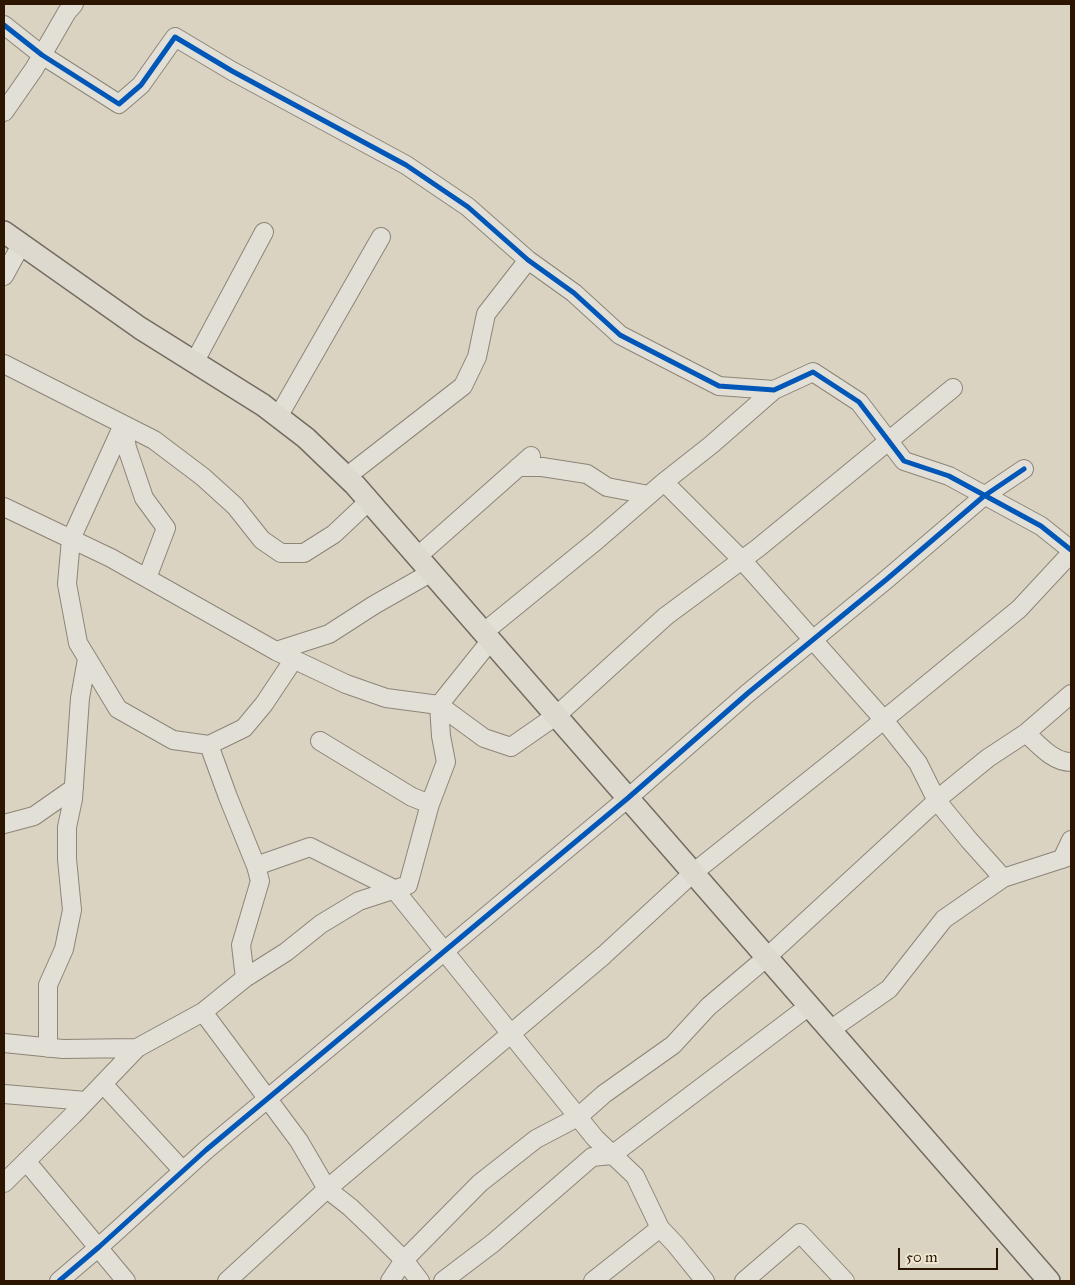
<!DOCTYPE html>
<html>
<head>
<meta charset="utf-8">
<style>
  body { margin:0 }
  #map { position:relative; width:1075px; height:1285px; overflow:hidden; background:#dad3c2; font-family:"IM FELL Great Primer",serif }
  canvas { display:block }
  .frame { position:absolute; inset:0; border:5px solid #2c1601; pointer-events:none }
  .scale { position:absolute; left:898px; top:1248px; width:100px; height:22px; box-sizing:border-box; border:2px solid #2c1601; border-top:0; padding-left:6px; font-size:15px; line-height:18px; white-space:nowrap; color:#2c1601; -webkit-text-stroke:4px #ede6d0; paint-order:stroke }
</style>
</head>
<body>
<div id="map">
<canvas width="1075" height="1285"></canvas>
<div class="frame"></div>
<div class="scale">50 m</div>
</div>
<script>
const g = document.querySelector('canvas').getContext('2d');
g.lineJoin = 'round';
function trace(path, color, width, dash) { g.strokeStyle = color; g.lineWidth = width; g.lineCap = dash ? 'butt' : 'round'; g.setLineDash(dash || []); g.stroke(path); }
const minor = new Path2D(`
  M 4,25 L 42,55 L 119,104 L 141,85 L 175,37 L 232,71 L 406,165 L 468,207 L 528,260 L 574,293 L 620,335 L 719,386 L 774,390 L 813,372 L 859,402 L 904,461 L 949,476 L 1041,526 L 1071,550
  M 4,112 L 34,69 L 67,12 L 74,4
  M 4,276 L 21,245
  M 194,363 L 264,232
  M 4,364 L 154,440 L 203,477 L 235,506 L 262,540 L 281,553 L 304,553 L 334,534 L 369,501
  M 278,417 L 381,237
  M 518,467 L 542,467 L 587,474 L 607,487 L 649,495
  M 346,477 L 463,386 L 477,357 L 486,314 L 528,260
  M 664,482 L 742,560 L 884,720 L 918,763 L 937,801 L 969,840 L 1003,878
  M 4,507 L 111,558 L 276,651 L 329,634 L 374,605 L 432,572
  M 418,556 L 531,456
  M 147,578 L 166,528 L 144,498 L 127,448 L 123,425 L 71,539 L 67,584 L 78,643 L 118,709 L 173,740 L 209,745 L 244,728 L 264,704 L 294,659
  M 484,632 L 597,540 L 664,482 L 711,445 L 774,390
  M 276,651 L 346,684 L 386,698 L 439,705 L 484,738 L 511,747 L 557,715 L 666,616 L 758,548 L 953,388
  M 1026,733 C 1039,745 1053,762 1071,762
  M 320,741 L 412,797 L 430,804
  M 209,745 L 228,797 L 256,866 L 260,881 L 241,945 L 245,978
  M 4,824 L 34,816 L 74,788
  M 1062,859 L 1071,840
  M 256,866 L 310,847 L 394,889 L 595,1138 L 635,1176 L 660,1228 L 676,1245 L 705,1281
  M 203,1012 L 299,1141 L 327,1189 L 350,1207 L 372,1228 L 404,1260 L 420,1281
  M 830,1030 L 889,989 L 944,919 L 1003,878 L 1071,856
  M 4,1043 L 63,1049 L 137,1048
  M 48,1048 L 48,985 L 64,949 L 72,910 L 67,859 L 67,827 L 73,799 L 80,698 L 87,659
  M 103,1084 L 183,1171
  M 4,1094 L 86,1101
  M 26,1161 L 126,1281
  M 4,1183 L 73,1115 L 137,1048 L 203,1012 L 245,978 L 286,952 L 321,924 L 359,901 L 408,885 L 430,804 L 446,762 L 441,736 L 439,705 L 491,640
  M 59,1281 L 99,1247 L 206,1150 L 628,798 L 748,693 L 887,579 L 984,496 L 1024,469
  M 227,1281 L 327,1189 L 604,955 L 693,873 L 847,750 L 1019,609 L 1071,553
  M 390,1281 L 404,1260 L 480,1183 L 536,1139 L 578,1117 L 604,1094 L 673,1045 L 709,1006 L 767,957 L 945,793 L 988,758 L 1026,733 L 1071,694
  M 443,1281 L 493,1243 L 592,1157 L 612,1155 L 809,1006
  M 593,1281 L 660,1228
  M 744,1281 L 800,1233 L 845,1281`);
const major = new Path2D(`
  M 4,232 L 140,328 L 263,405 L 306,438 L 355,485 L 1049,1281`);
trace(minor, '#8c8578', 20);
trace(major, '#736b60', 24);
trace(minor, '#e2dfd6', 18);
trace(major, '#ddd9cf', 21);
trace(new Path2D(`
  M 4,25 L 42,55 L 119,104 L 141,85 L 175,37 L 232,71 L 406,165 L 468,207 L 528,260 L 574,293 L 620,335 L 719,386 L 774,390 L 813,372 L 859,402 L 904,461 L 949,476 L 1041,526 L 1071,550
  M 59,1281 L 99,1247 L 206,1150 L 628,798 L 748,693 L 887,579 L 984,496 L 1024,469`), '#0057b8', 5);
</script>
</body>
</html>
